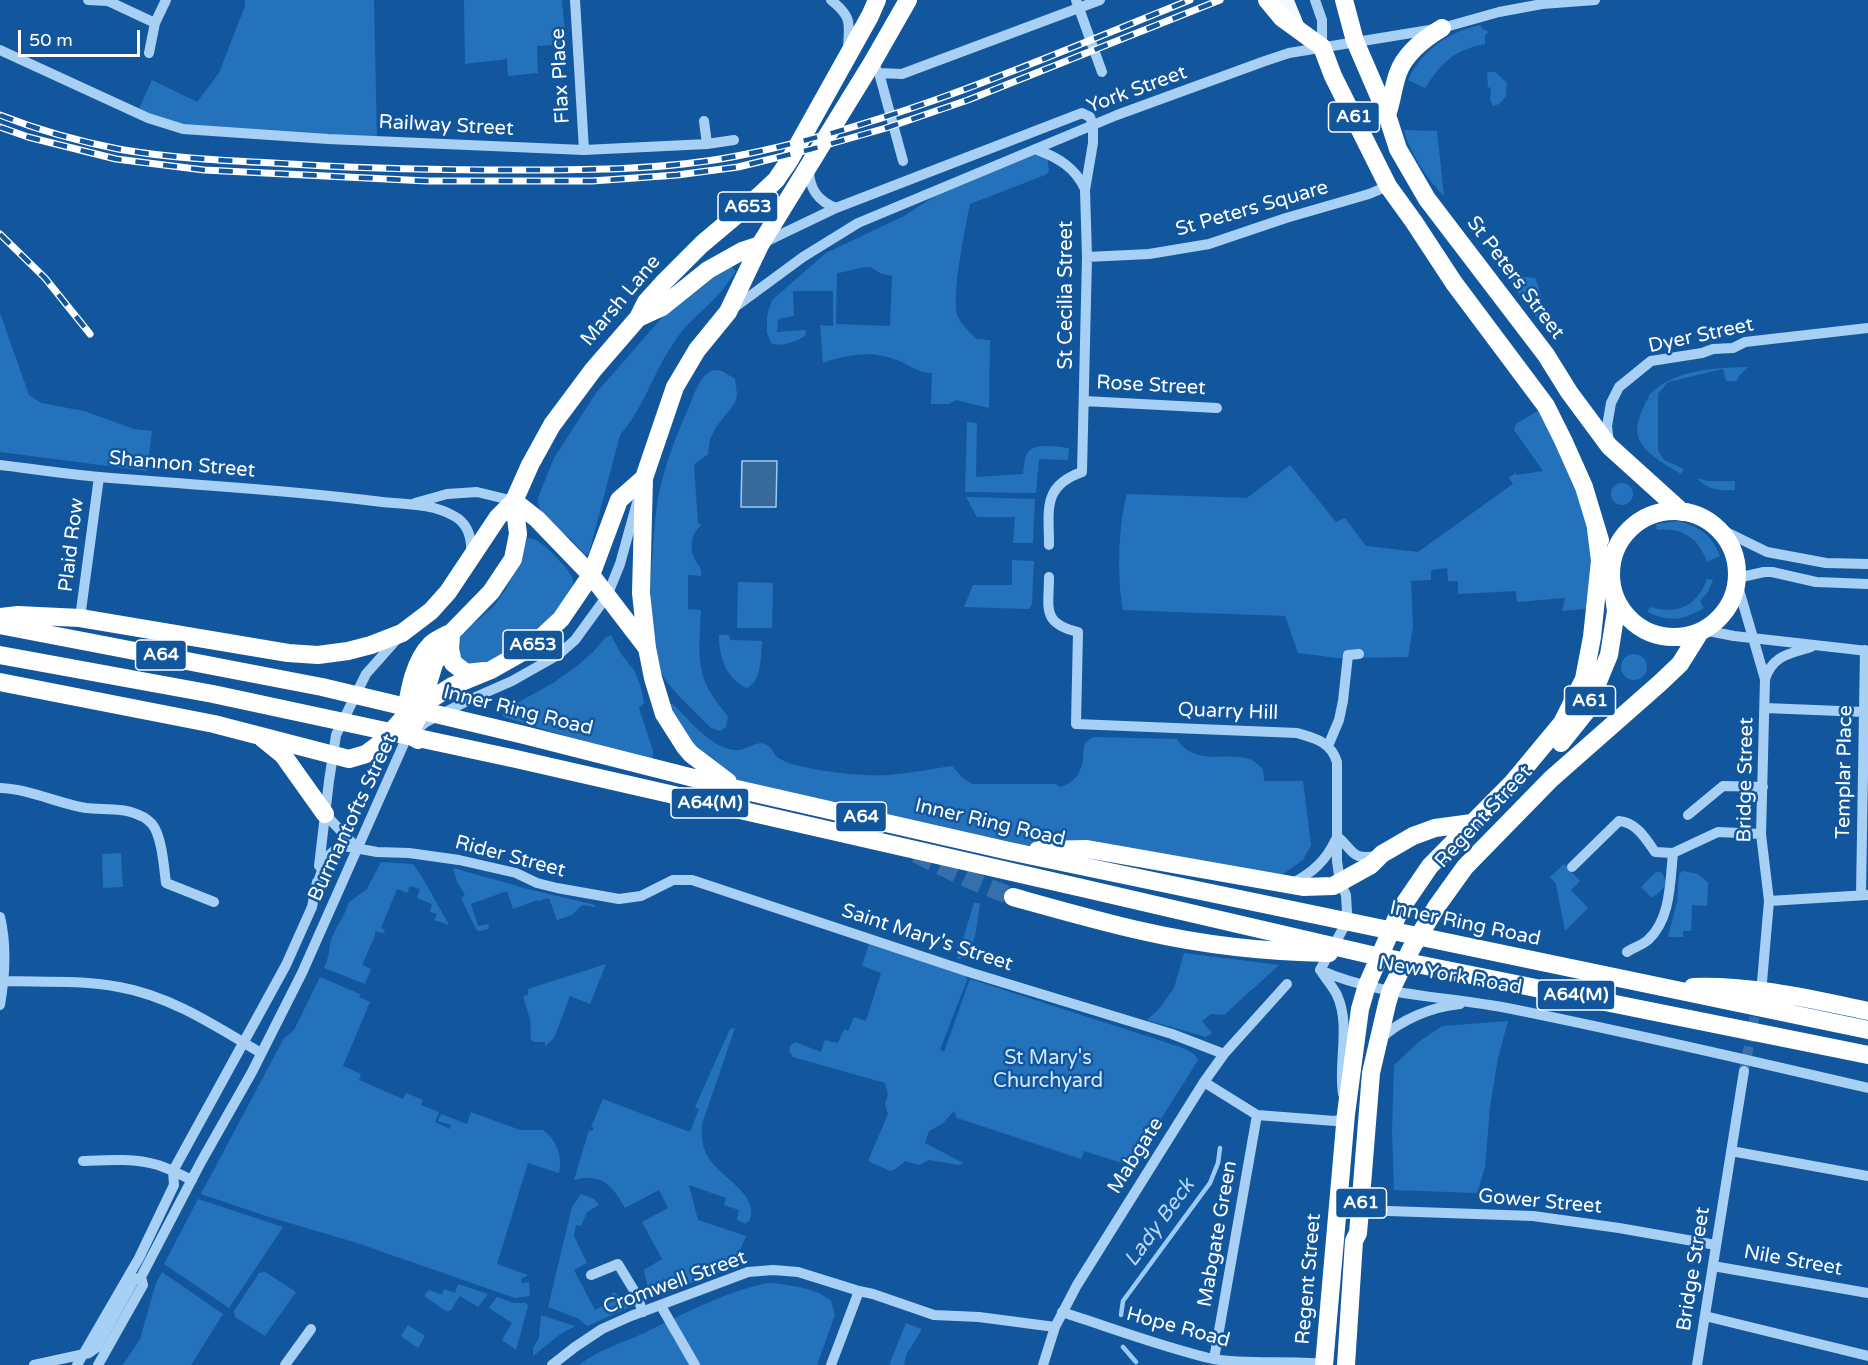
<!DOCTYPE html>
<html>
<head>
<meta charset="utf-8">
<style>
  body { margin:0 }
  #map { position:relative; width:1868px; height:1365px; overflow:hidden; background:#12579d; font-family:"Varela Round",sans-serif }
  canvas { display:block }
  .scale { position:absolute; left:18px; top:30px; width:122px; height:27px; box-sizing:border-box; border:3px solid #fff; border-top:0; padding-left:8px; font-size:18px; line-height:21px; white-space:nowrap; color:#fff; -webkit-text-stroke:4px #12579d; paint-order:stroke }
</style>
</head>
<body>
<div id="map">
<canvas width="1868" height="1365"></canvas>
<div class="scale">50 m</div>
</div>
<script>
const g = document.querySelector('canvas').getContext('2d');
g.lineJoin = 'round';
function fillPath(path, color) { g.fillStyle = color; g.fill(path, 'evenodd'); }
function trace(path, color, width, dash) { g.strokeStyle = color; g.lineWidth = width; g.lineCap = dash ? 'butt' : 'round'; g.setLineDash(dash || []); g.stroke(path); }
function label(font, color, halo, rows, align = 'center') {
  g.font = font + ' "Varela Round",sans-serif'; g.lineWidth = 5; g.setLineDash([]); g.textBaseline = 'middle'; g.strokeStyle = halo; g.fillStyle = color; for (const [text, x, y, turn = 0] of rows) {
    g.save(); g.translate(x, y); g.rotate((+turn || 0) * Math.PI / 180); g.textAlign = isNaN(turn) ? turn : align; if (halo) g.strokeText(text, 0, 0); g.fillText(text, 0, 0); g.restore();
  }
}
fillPath(new Path2D(`
  M 245,0 L 374,0 L 377,141 L 183,129 L 137,113 L 152,80 L 197,102 L 219,73 L 245,6 Z
  M 464,0 L 562,0 L 566,44 L 537,46 L 538,73 L 508,76 L 507,59 L 465,64 Z
  M 1480,25 L 1483,29 L 1489,32 L 1485,35 L 1485,44 C 1453,51 1443,61 1425,88 L 1408,80 C 1422,50 1449,32 1480,25 Z
  M 1487,72 L 1495,72 L 1507,83 L 1506,96 L 1499,104 L 1493,106 L 1490,100 L 1491,87 L 1488,88 Z
  M 1404,130 L 1437,131 L 1444,196 C 1428,180 1409,152 1404,130 Z
  M 1025,154 L 1047,154 L 1049,172 L 1045,175 L 970,204 C 966,224 950,300 958,317 C 961,324 970,332 976,339 L 990,340 L 989,408 L 956,400 L 949,404 L 931,404 L 932,373 C 918,373 910,365 897,360 C 873,350 846,354 823,363 L 820,325 L 833,326 L 833,291 L 793,291 L 794,316 L 778,319 L 777,332 L 806,330 L 805,336 C 796,341 781,348 771,343 L 767,333 L 767,316 L 772,300 L 826,253 L 904,216 L 952,185 ZM 870,267 L 882,274 L 892,276 L 890,326 L 836,324 L 837,273 C 848,272 858,267 870,267 Z
  M 729,265 L 736,271 C 729,281 722,292 713,300 C 698,316 685,324 673,344 C 653,373 644,408 620,435 L 589,553 L 585,555 L 571,539 L 552,526 L 545,518 L 539,507 L 538,498 L 554,458 L 596,393 L 672,306 Z
  M 1500,268 L 1517,276 L 1535,278 C 1541,291 1545,309 1540,322 Z
  M 0,313 L 29,395 L 41,403 L 84,411 L 134,429 L 152,431 L 147,471 L 0,452 Z
  M 1748,367 L 1739,376 L 1737,381 L 1726,381 L 1723,369 L 1668,382 L 1658,394 L 1658,450 L 1664,460 L 1684,469 L 1681,474 C 1665,464 1636,450 1637,428 C 1638,418 1643,409 1646,401 L 1648,400 L 1649,395 C 1676,369 1711,368 1748,367 Z
  M 713,370 L 722,371 L 735,379 L 737,395 L 735,403 L 716,427 L 710,439 L 708,454 L 694,465 L 698,523 L 701,525 C 690,536 688,549 697,563 C 700,568 702,569 701,576 L 688,575 L 688,609 L 701,610 C 700,634 696,664 707,686 C 712,697 721,707 728,717 L 726,727 L 720,731 L 711,728 C 697,713 663,684 658,666 C 651,636 650,605 651,575 C 653,549 654,523 658,498 C 664,467 676,436 689,407 C 694,394 700,375 713,370 Z
  M 1546,406 L 1584,487 L 1595,608 L 1562,611 L 1565,598 L 1517,602 L 1516,591 L 1458,594 L 1458,581 L 1448,581 L 1447,568 L 1431,570 L 1431,580 L 1411,581 L 1413,627 L 1408,657 L 1337,658 L 1298,653 L 1285,616 L 1123,610 C 1117,579 1118,525 1127,494 L 1247,498 L 1290,465 L 1336,522 L 1345,518 L 1366,546 L 1418,552 L 1513,484 L 1509,478 L 1515,473 L 1517,475 L 1543,471 L 1514,430 L 1516,424 Z
  M 967,422 L 977,423 L 976,477 L 1023,474 C 1024,468 1024,460 1027,454 C 1033,442 1057,447 1069,448 L 1068,460 L 1039,459 L 1036,493 L 965,492 Z
  M 1697,478 L 1708,481 L 1735,481 L 1735,490 C 1721,491 1706,490 1697,478 Z
  M1611 494a11 11 0 1 1 22 0a11 11 0 1 1-22 0Z
  M 966,497 L 1035,499 L 1033,543 L 1013,543 L 1015,517 L 977,517 Z
  M 1678,521 C 1700,527 1712,535 1720,556 L 1707,562 C 1699,538 1682,527 1657,530 L 1656,524 Z
  M 527,538 C 539,538 546,548 554,555 C 560,562 572,572 573,581 C 574,588 569,593 565,598 C 549,623 509,661 479,666 C 472,667 463,662 457,659 L 456,641 L 461,634 L 494,606 L 506,589 L 518,563 L 524,540 Z
  M 1012,560 L 1034,561 L 1032,604 L 1029,609 L 964,607 L 973,585 L 1012,585 Z
  M 1707,579 L 1713,580 L 1708,592 L 1700,601 L 1704,608 C 1682,621 1670,622 1647,612 L 1650,607 C 1678,615 1697,606 1707,579 Z
  M 738,582 L 773,583 L 772,628 L 737,628 Z
  M 611,635 L 621,654 L 634,670 L 641,687 L 644,703 L 639,708 L 653,751 L 652,762 L 503,717 L 503,711 L 553,683 L 577,666 L 593,652 L 605,638 Z
  M 719,635 L 729,635 L 730,640 L 762,641 C 761,655 762,681 747,688 C 726,678 719,658 719,635 Z
  M1621 667a13 13 0 1 1 26 0a13 13 0 1 1-26 0Z
  M 669,704 L 673,704 C 689,720 714,752 739,750 C 748,749 756,741 765,744 C 772,746 773,753 777,757 C 780,759 786,762 789,763 C 812,771 865,777 889,775 C 910,773 931,769 952,766 L 964,779 L 972,784 L 1056,784 L 1059,787 C 1072,785 1081,774 1083,760 C 1084,749 1082,742 1094,737 L 1177,739 C 1195,768 1229,750 1252,760 C 1256,762 1259,766 1263,769 L 1264,781 L 1303,781 L 1311,845 L 1303,860 L 1283,874 L 1266,876 L 1040,845 L 993,846 L 744,788 L 690,749 Z
  M 121,853 L 123,887 L 103,888 L 102,854 Z
  M 381,862 L 413,864 L 422,877 L 449,925 L 434,920 L 437,914 L 430,912 L 432,904 L 417,898 L 420,889 L 410,886 L 407,893 L 397,889 L 381,928 L 385,930 L 384,933 L 375,931 L 375,936 L 362,965 L 371,969 L 365,984 L 324,968 C 328,960 329,953 330,944 C 333,929 345,918 348,903 L 367,889 Z
  M 1564,864 L 1580,881 L 1571,890 L 1588,908 L 1565,931 L 1556,884 L 1550,877 Z
  M 453,868 L 528,889 L 595,905 L 595,907 L 582,905 L 572,915 L 557,920 L 549,898 L 538,901 L 537,900 L 513,909 L 507,891 L 471,904 L 478,926 L 489,924 L 488,929 L 479,931 L 476,929 L 461,898 L 465,895 L 457,882 Z
  M 1683,871 L 1698,874 L 1706,881 L 1708,882 L 1707,906 L 1692,905 L 1691,931 L 1683,931 L 1683,937 L 1668,937 L 1677,902 L 1679,874 Z
  M 1656,872 L 1661,872 C 1671,885 1662,890 1652,898 L 1641,887 Z
  M 974,903 L 980,903 L 975,936 L 968,957 L 957,959 Z
  M 869,944 L 966,976 L 967,980 L 940,1050 L 944,1052 L 970,979 L 1168,1043 C 1178,1047 1193,1049 1198,1060 L 1161,1119 L 1128,1177 L 1124,1177 L 1122,1183 L 1120,1182 L 1125,1164 L 1084,1151 L 1081,1159 L 957,1118 L 954,1111 L 942,1124 L 929,1131 L 925,1143 L 963,1163 L 959,1165 L 929,1160 L 919,1165 L 905,1161 L 894,1170 L 890,1171 L 868,1161 L 888,1114 L 885,1104 L 888,1095 L 885,1083 L 793,1057 L 789,1051 L 790,1046 L 795,1042 L 821,1052 L 825,1040 L 838,1043 L 844,1029 L 848,1031 L 854,1017 L 866,1021 L 881,973 L 862,966 Z
  M 1184,953 L 1279,965 L 1224,1015 L 1211,1014 L 1202,1021 L 1212,1033 L 1206,1037 L 1147,1020 L 1159,1009 L 1174,988 Z
  M 606,964 L 590,1004 L 570,996 L 554,1038 L 545,1046 L 545,1042 L 535,1042 L 531,1040 L 530,1019 L 523,996 L 528,995 L 528,989 Z
  M 320,977 L 360,994 L 359,997 L 370,1002 L 343,1066 L 361,1074 L 359,1080 L 403,1099 L 406,1093 L 423,1100 L 421,1105 L 439,1112 L 435,1122 L 450,1129 L 451,1125 L 438,1121 L 441,1114 L 467,1124 L 471,1112 L 520,1130 L 543,1130 C 556,1139 563,1157 559,1173 L 528,1163 L 497,1264 L 528,1275 L 521,1279 L 522,1283 L 529,1282 L 530,1296 L 515,1298 L 354,1242 L 269,1217 L 201,1194 L 284,1038 L 294,1030 Z
  M 1508,1021 L 1498,1058 L 1490,1107 L 1485,1167 L 1477,1193 L 1394,1190 L 1392,1131 L 1394,1065 L 1420,1041 L 1442,1026 Z
  M 735,1028 L 702,1124 C 701,1135 702,1147 708,1157 C 719,1177 762,1195 749,1222 L 747,1221 L 746,1224 L 737,1220 L 739,1210 L 724,1205 L 726,1198 L 689,1185 L 698,1220 L 746,1236 L 745,1239 C 739,1252 733,1264 721,1272 L 650,1298 L 644,1270 L 662,1259 L 642,1222 L 668,1208 L 659,1190 L 625,1208 C 612,1185 602,1173 574,1180 L 589,1130 L 592,1131 L 594,1128 L 591,1127 L 603,1099 L 690,1132 L 699,1109 L 695,1107 L 730,1029 Z
  M 581,1194 L 594,1199 L 599,1205 L 587,1212 L 581,1226 L 576,1225 L 574,1236 L 587,1263 L 574,1270 L 595,1310 L 614,1301 L 611,1294 L 614,1292 L 628,1308 L 587,1326 L 579,1319 L 548,1307 L 572,1207 Z
  M 198,1199 L 283,1227 L 229,1308 L 164,1264 Z
  M 162,1272 L 223,1314 L 191,1365 L 123,1365 L 140,1339 L 156,1283 Z
  M 265,1272 L 296,1292 L 265,1336 L 235,1317 L 234,1311 L 259,1273 Z
  M 767,1283 C 786,1284 817,1288 831,1301 L 835,1315 L 817,1365 L 579,1365 C 599,1349 623,1343 646,1332 C 686,1313 722,1293 767,1283 Z
  M 458,1284 L 488,1294 L 478,1307 L 460,1296 L 450,1311 L 446,1311 L 424,1296 L 429,1290 L 442,1295 L 444,1289 L 455,1293 Z
  M 497,1297 L 513,1303 L 526,1303 L 528,1306 L 516,1350 L 502,1340 L 512,1323 L 489,1308 Z
  M 541,1315 L 575,1326 L 559,1335 L 533,1356 L 533,1348 L 539,1338 Z
  M 906,1323 L 922,1329 L 906,1355 L 904,1365 L 889,1365 Z
  M 408,1325 L 425,1336 L 418,1348 L 401,1336 Z`), '#2572bc');
const water = new Path2D(`
  M 742,461 L 777,461 L 776,507 L 741,507 Z`);
fillPath(water, '#37699b');
trace(water, '#9acbf7', 1.5);
trace(new Path2D(`
  M 1121,1315 L 1123,1301 L 1210,1183 L 1218,1163 L 1220,1148
  M 1123,1347 L 1136,1362`), '#9acbf7', 4.5);
trace(new Path2D(`
  M 1744,1071 L 1757,1004`), '#3670ac', 10, [10, 5]);
trace(new Path2D(`
  M 916,854 L 970,880 L 1013,897`), '#3670ac', 18, [18, 9]);
trace(new Path2D(`
  M 88,0 L 108,1 L 155,23 L 166,0
  M 575,0 L 584,150
  M 831,0 C 853,18 849,23 848,49
  M 1076,0 L 1102,72
  M 1315,0 L 1322,20 L 1322,47
  M 0,50 L 148,118 L 183,129 L 328,139 L 584,150 L 707,144 L 734,140
  M 149,53 L 155,23
  M 872,63 L 879,73 L 902,74 L 1100,0
  M 879,73 L 903,161
  M 704,121 L 707,144
  M 1035,149 C 1057,157 1075,167 1085,189
  M 809,169 C 809,189 818,201 836,208
  M 765,242 L 836,208 L 1082,113 L 1090,117 L 1093,125 L 1093,143 L 1085,190 L 1087,257 L 1082,472 C 1042,486 1049,510 1049,545
  M 1087,257 L 1149,254 L 1209,244 L 1286,218 L 1369,194 L 1388,186
  M 731,310 L 803,257 L 858,223 L 1117,115 L 1265,61 L 1289,53 L 1442,28 L 1499,12 L 1542,4 L 1595,0
  M 1084,401 L 1217,408
  M 1609,443 L 1607,426 L 1611,403 L 1619,387 L 1651,361 L 1702,353 L 1713,349 L 1733,348 L 1745,342 L 1868,328
  M 0,465 C 33,469 67,474 100,477 C 191,485 283,489 374,501 C 401,505 429,502 454,516 C 469,524 472,540 471,555
  M 415,503 L 447,494 L 477,492 L 514,501
  M 1716,527 L 1767,552 L 1826,563 L 1868,564
  M 1049,577 C 1049,608 1041,623 1078,632 L 1076,724 L 1297,733 C 1315,738 1331,742 1337,762 L 1337,861 L 1340,882 L 1346,895 L 1347,912 L 1344,927 L 1320,970
  M 1737,578 L 1764,572 L 1772,572 L 1816,582 L 1868,584
  M 1737,583 L 1765,679 L 1761,834 L 1769,901 L 1762,982
  M 80,618 L 99,477
  M 1703,630 L 1734,636 L 1868,651
  M 1765,679 C 1773,655 1789,654 1811,647
  M 1765,708 L 1864,712
  M 1328,746 L 1339,720 L 1343,701 L 1348,655 L 1359,654
  M 0,788 C 30,789 56,803 86,808 C 104,810 124,807 141,816 C 144,817 150,822 152,824 C 162,836 164,868 166,883 L 214,902
  M 325,814 L 357,848
  M 1688,815 L 1723,786 L 1763,787
  M 1337,836 C 1354,850 1351,862 1379,855
  M 319,866 L 329,781 L 336,735 L 366,674 L 398,638
  M 1572,867 L 1619,821 C 1636,822 1646,839 1655,852 L 1673,853 L 1718,832 L 1761,834
  M 1291,884 C 1312,873 1326,861 1336,839
  M 316,888 L 326,858 L 336,849 L 344,846 L 377,852 L 409,853 L 459,860 L 516,873 L 537,883 L 557,888 L 619,899 L 641,896 L 673,880 L 692,880 L 972,973 L 1172,1034 L 1224,1054
  M 1861,895 L 1865,650
  M 1769,901 L 1868,895
  M 0,917 C 7,946 5,976 0,1005
  M 1627,952 C 1633,948 1642,945 1648,940 C 1671,919 1670,882 1673,853
  M 1320,970 C 1378,996 1445,996 1507,1008 C 1628,1032 1748,1060 1868,1088
  M 1321,971 C 1326,979 1333,987 1337,995 C 1351,1026 1338,1062 1343,1094
  M 4,981 C 42,982 82,980 119,987 C 171,996 217,1027 261,1053
  M 1380,1039 C 1402,1019 1431,1007 1460,1004
  M 1204,1082 L 1257,1115 L 1335,1121 L 1341,1119 L 1346,1112
  M 1731,1151 L 1868,1176
  M 83,1161 C 107,1160 134,1158 158,1165 C 170,1169 181,1175 192,1180
  M 1360,1210 L 1533,1216 L 1619,1228 L 1716,1245
  M 1713,1266 L 1868,1293
  M 591,1275 L 618,1264 L 635,1292 L 643,1312
  M 661,1306 L 695,1365
  M 1062,1312 C 1112,1328 1162,1347 1213,1359 C 1249,1365 1287,1360 1324,1364
  M 1705,1316 L 1868,1356
  M 1214,1359 L 1257,1115
  M 34,1365 L 89,1353 L 96,1348 L 134,1280 L 141,1277 L 201,1162 L 252,1072 L 302,973 L 406,739 L 426,722 L 471,699 L 512,681 L 558,655 L 575,640 L 607,596 L 620,564 L 638,499
  M 77,1365 L 139,1258 L 174,1185 L 173,1171 L 286,965 L 312,907 L 317,882
  M 98,1365 L 143,1285 L 141,1277
  M 285,1365 L 311,1329
  M 552,1365 L 575,1347 L 602,1329 L 631,1316 L 748,1272 L 773,1270 L 798,1272 L 859,1291 L 873,1294 L 934,1315 L 979,1317 L 1055,1327
  M 831,1365 L 859,1291
  M 1043,1365 L 1055,1327 L 1077,1285 L 1204,1082 L 1224,1054 L 1287,984
  M 1697,1365 L 1744,1071`), '#a8cff4', 10);
trace(new Path2D(`
  M 1286,0 L 1298,29`), '#f5faff', 15);
trace(new Path2D(`
  M 1267,0 L 1282,18 L 1322,47 L 1333,76 L 1388,186 L 1414,222 L 1454,283 L 1546,406 L 1563,440 L 1584,487 L 1600,540
  M 1344,0 L 1355,41 L 1387,115 L 1398,149 L 1427,199 L 1546,355 L 1569,392 L 1609,446 L 1682,512
  M 1387,115 C 1392,101 1393,87 1398,73 C 1405,54 1425,38 1442,28
  M 638,318 L 662,307 L 708,270 L 742,251 L 760,245
  M 514,501 L 537,519 L 591,575 L 647,648
  M1611 574a63 63 0 1 1 126 0a63 63 0 1 1-126 0Z
  M 0,617 L 18,615 L 80,618 L 288,653 L 318,655 L 348,651 L 371,645 L 402,633 L 431,611 L 448,592 L 498,517 L 514,501 L 530,465 L 552,425 L 593,370 L 638,318 L 646,302 L 664,282 L 702,244 L 759,196 L 776,180 L 789,161 L 870,16 L 877,0
  M 0,625 L 322,687 L 524,735 L 737,789 L 1009,851 L 1868,1030
  M 451,635 L 450,649 L 453,663 L 466,673 L 484,671
  M 0,655 L 213,694 L 516,759 L 1091,890 L 1367,954 L 1868,1055
  M 0,682 L 214,724 L 349,759 L 366,754 L 382,742 L 406,715 L 452,686 L 491,670 L 530,648 L 561,619 L 591,575 L 619,500 L 644,478
  M 405,717 C 409,693 413,662 431,644 C 435,640 442,637 448,634
  M 262,738 L 283,755 L 325,814
  M 418,740 L 411,736 L 410,732 L 418,717 L 434,664 L 452,632 L 491,592 L 513,559 L 518,534 L 514,501
  M 1561,743 L 1585,713 L 1609,655 L 1616,611 L 1614,596
  M 728,782 L 691,754 L 685,747 L 664,714 L 653,678 L 647,648 L 641,593 L 644,478 L 675,387 L 697,350 L 728,312 L 760,245 L 872,63 L 908,0
  M 1038,850 L 1087,849 L 1303,887 L 1333,886 L 1371,865 L 1382,854 L 1413,836 L 1435,828 L 1472,823
  M 1013,897 C 1056,909 1098,921 1142,931 C 1203,945 1266,952 1329,953
  M 1693,987 C 1752,985 1811,999 1868,1011
  M 1324,1365 L 1346,1114 L 1360,1009 L 1367,985 L 1400,910 L 1430,866 L 1513,782 L 1562,723 L 1584,679 L 1592,637 L 1600,561 L 1596,529
  M 1346,1365 L 1354,1241 L 1358,1233 L 1360,1210 L 1371,1073 L 1387,1004 L 1391,990 L 1411,949 L 1437,906 L 1465,867 L 1551,779 L 1660,683 L 1680,664 L 1700,632`), '#fff', 18);
const rail = new Path2D(`
  M 0,115 C 38,130 78,141 118,149 C 180,160 245,161 308,165 C 378,169 447,170 517,170 C 590,170 665,170 737,156 C 894,125 1042,59 1190,0
  M 0,127 L 28,137 L 116,159 L 204,170 L 427,181 L 592,181 L 677,175 L 738,167 L 812,149 L 886,128 L 968,100 L 1220,0
  M 0,234 L 45,278 L 90,334`);
trace(rail, '#fff', 7);
trace(rail, '#12579d', 4.5, [14]);
for (const [x, y, w] of [
  [1354,117,51],
  [748,207,60],
  [533,645,60],
  [161,655,51],
  [1590,701,51],
  [710,803,78],
  [861,817,51],
  [1576,995,78],
  [1361,1203,51]
]) { const box = new Path2D(); box.roundRect(x - w / 2, y - 15, w, 30, 4.5); g.fillStyle = '#12579d'; g.fill(box); trace(box, '#fff', 1.5); }
label('bold 18px', '#fff', null, [
  ["A61",1354,117],
  ["A653",748,207],
  ["A653",533,645],
  ["A64",161,655],
  ["A61",1590,701],
  ["A64(M)",710,803],
  ["A64",861,817],
  ["A64(M)",1576,995],
  ["A61",1361,1203]
]);
label('20px', '#fff', '#12579d', [
  ["Flax Place",561,76,-93],
  ["York Street",1137,90,-20],
  ["Railway Street",446,126,3],
  ["St Peters Square",1252,209,-16],
  ["St Peters Street",1515,278,53],
  ["St Cecilia Street",1067,295,-90],
  ["Marsh Lane",621,301,-50],
  ["Dyer Street",1701,336,-12],
  ["Rose Street",1151,386,3],
  ["Shannon Street",182,465,5],
  ["Plaid Row",72,545,-83],
  ["Inner Ring Road",518,711,14],
  ["Quarry Hill",1228,712,2],
  ["Templar Place",1845,772,-89],
  ["Bridge Street",1746,780,-89],
  ["Regent Street",1484,817,-47],
  ["Burmantofts Street",353,818,-65],
  ["Inner Ring Road",990,823,13],
  ["Rider Street",510,857,15],
  ["Inner Ring Road",1465,924,12],
  ["Saint Mary's Street",927,938,18],
  ["New York Road",1450,976,10],
  ["Mabgate",1136,1156,-58],
  ["Gower Street",1540,1202,5],
  ["Mabgate Green",1218,1234,-80],
  ["Nile Street",1793,1261,10],
  ["Bridge Street",1694,1269,-81],
  ["Regent Street",1309,1279,-85],
  ["Cromwell Street",675,1283,-20],
  ["Hope Road",1178,1328,15]
]);
label('20px', '#d1e8fe', '#12579d', [
  ["St Mary's",1048,1059],
  ["Churchyard",1048,1082]
]);
label('italic 21px', '#b5d9fb', '#12579d', [
  ["Lady Beck",1160,1223,-54]
]);
</script>
</body>
</html>
